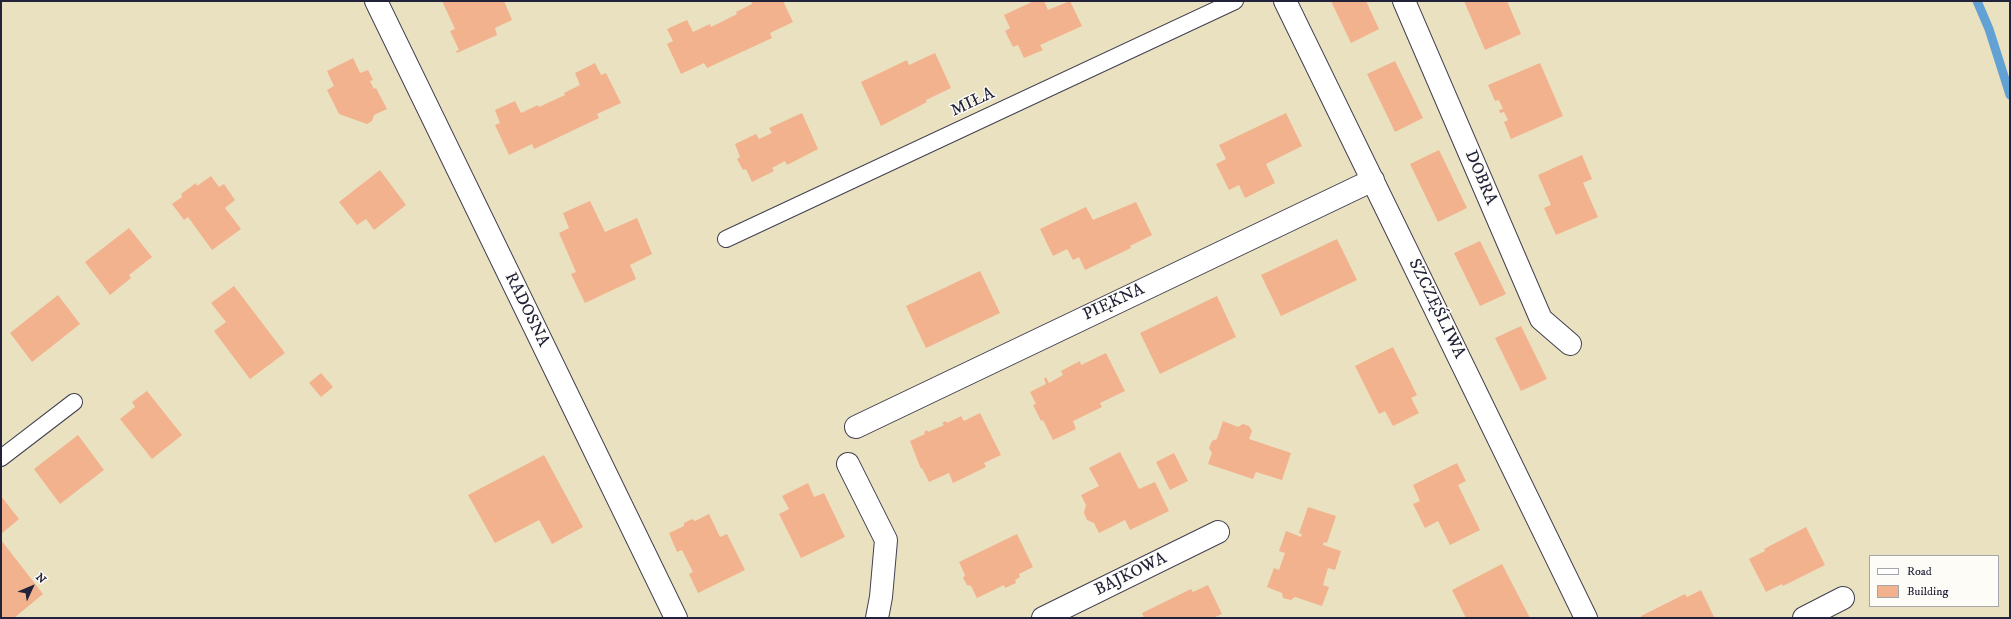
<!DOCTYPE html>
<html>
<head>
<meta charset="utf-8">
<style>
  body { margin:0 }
  #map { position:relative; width:2011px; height:619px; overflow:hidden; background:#eae1c0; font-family:"IM FELL DW Pica",serif }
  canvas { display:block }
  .frame { position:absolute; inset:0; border:2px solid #22223b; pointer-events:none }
  .legend { position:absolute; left:1869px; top:555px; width:130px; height:52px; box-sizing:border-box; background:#fdfcf7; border:1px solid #a5a5ac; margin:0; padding:5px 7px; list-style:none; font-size:12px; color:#22223b }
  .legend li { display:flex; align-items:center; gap:8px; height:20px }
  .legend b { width:20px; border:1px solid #a5a5ac }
  .north { position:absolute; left:12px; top:567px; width:40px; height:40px; -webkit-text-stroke:3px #fdfcf7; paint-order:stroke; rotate:46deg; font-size:11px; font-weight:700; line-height:16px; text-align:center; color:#22223b }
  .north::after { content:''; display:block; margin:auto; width:14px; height:18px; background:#22223b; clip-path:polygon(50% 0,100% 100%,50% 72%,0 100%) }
</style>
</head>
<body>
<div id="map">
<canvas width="2011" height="619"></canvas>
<div class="frame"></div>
<ul class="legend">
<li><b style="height:5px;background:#fff"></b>Road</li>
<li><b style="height:11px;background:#f2b28e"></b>Building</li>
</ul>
<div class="north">N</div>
</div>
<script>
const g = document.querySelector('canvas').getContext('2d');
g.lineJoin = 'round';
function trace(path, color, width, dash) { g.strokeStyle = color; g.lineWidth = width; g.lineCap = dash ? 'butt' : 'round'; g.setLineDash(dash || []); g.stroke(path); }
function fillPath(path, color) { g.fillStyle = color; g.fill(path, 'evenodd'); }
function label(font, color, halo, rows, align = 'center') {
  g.font = font + ' "IM FELL DW Pica",serif'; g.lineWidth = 3; g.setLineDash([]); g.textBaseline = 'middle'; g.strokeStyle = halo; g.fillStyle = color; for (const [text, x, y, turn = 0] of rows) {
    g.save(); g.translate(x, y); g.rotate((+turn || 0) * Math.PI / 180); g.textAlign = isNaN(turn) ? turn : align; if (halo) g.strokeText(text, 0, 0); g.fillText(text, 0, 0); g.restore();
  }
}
trace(new Path2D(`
  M 1977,1 L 1989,29 L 2010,95`), '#62a1d4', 9);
fillPath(new Path2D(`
  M 442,1 L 504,1 L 512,20 L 495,28 L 497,35 L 457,53 L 456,51 L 459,50 L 450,31 L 455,29 Z
  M 751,1 L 783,1 L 793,22 L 770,33 L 772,38 L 707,68 L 704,63 L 681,74 L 667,44 L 673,41 L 667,29 L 687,20 L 693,32 L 710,24 L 711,27 L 737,14 L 736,12 L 752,4 Z
  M 1034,1 L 1044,1 L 1048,10 L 1070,1 L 1082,26 L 1040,45 L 1043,50 L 1024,58 L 1018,45 L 1013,47 L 1005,31 L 1010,28 L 1004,15 Z
  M 1331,1 L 1366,1 L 1379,29 L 1351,43 Z
  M 1464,1 L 1507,1 L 1521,34 L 1485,50 Z
  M 935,53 L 951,88 L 926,100 L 927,102 L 881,126 L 861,82 L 907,60 L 909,65 Z
  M 353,58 L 360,73 L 368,70 L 373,80 L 370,81 L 374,89 L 376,88 L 387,109 L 374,115 L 372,121 L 367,124 L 339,114 L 327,90 L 334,86 L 327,71 Z
  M 1395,61 L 1423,118 L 1395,132 L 1367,74 Z
  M 595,63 L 601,75 L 606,73 L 621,103 L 597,114 L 599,118 L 534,149 L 532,144 L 509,155 L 495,125 L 500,123 L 495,110 L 515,101 L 521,113 L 538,105 L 539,107 L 565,95 L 564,93 L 580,85 L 575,73 Z
  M 1540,63 L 1563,116 L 1511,139 L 1504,122 L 1508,120 L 1504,112 L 1500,113 L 1499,110 L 1503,109 L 1499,100 L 1495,101 L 1488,85 Z
  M 802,113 L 818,149 L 787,165 L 785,161 L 772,168 L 774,171 L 752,182 L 746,169 L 743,170 L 737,159 L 740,157 L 735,144 L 756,134 L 759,139 L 772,133 L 769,128 Z
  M 1286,113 L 1302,146 L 1266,164 L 1275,183 L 1245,198 L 1239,185 L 1229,190 L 1216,164 L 1226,159 L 1219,145 Z
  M 1439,150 L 1467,208 L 1438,222 L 1410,164 Z
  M 1582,155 L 1592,179 L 1583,183 L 1598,217 L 1556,235 L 1544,208 L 1551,205 L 1538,175 Z
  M 380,170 L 406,205 L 374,230 L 366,219 L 357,225 L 339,202 Z
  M 211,176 L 219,187 L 224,184 L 235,200 L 225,208 L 241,229 L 212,250 L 188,217 L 184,220 L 172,204 L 182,197 L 181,194 L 196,183 L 197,186 Z
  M 590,201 L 605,232 L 637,218 L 652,254 L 630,265 L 636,279 L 585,303 L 571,274 L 576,272 L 559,233 L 569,228 L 563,213 Z
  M 1136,202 L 1152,235 L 1130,246 L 1131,248 L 1085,270 L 1079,257 L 1073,260 L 1067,249 L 1053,256 L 1040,229 L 1086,207 L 1093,220 Z
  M 129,228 L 152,257 L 129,275 L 131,278 L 110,295 L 85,262 Z
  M 1337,239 L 1357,280 L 1281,316 L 1261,275 Z
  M 1480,241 L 1506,294 L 1480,306 L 1454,253 Z
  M 980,271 L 1000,313 L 926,348 L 906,306 Z
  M 234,286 L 285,353 L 250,379 L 214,331 L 226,322 L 211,303 Z
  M 58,295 L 80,324 L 32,362 L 10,333 Z
  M 1217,296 L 1236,337 L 1160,374 L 1140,333 Z
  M 1521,326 L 1547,379 L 1521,391 L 1495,338 Z
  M 1393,347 L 1417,395 L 1411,398 L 1419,413 L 1393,426 L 1385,411 L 1379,414 L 1355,366 Z
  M 1106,353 L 1125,391 L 1100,403 L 1102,407 L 1073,421 L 1076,429 L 1053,440 L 1043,420 L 1041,421 L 1033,405 L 1036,404 L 1030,392 L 1046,384 L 1044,379 L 1046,377 L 1049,383 L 1063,375 L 1061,371 L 1080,361 L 1081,365 Z
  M 321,373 L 333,387 L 321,397 L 309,383 Z
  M 147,391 L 182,435 L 152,459 L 120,419 L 135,407 L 132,402 Z
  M 980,413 L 1001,455 L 984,463 L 986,467 L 953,483 L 949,473 L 929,482 L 922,468 L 921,469 L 910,441 L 925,434 L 924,432 L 927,430 L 928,432 L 944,425 L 942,423 L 946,421 L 947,423 L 961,416 L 964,421 Z
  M 1223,421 L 1238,427 L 1243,424 L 1249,426 L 1252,431 L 1249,439 L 1291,453 L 1282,480 L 1256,472 L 1253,479 L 1208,464 L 1212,453 L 1209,448 L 1212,441 L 1217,439 Z
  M 78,435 L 104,470 L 60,504 L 34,469 Z
  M 1120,452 L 1139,489 L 1155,482 L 1169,511 L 1130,530 L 1125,520 L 1099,533 L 1094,523 L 1087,520 L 1084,513 L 1086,505 L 1081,495 L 1099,486 L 1089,468 Z
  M 1174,453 L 1188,481 L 1170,490 L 1156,462 Z
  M 544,455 L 583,527 L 552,544 L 539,520 L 495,543 L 468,495 Z
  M 1457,463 L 1466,481 L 1458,485 L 1480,530 L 1450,545 L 1438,521 L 1425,528 L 1413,504 L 1420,501 L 1413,485 Z
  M 808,483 L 814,497 L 824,493 L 845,537 L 801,558 L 779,514 L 789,509 L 782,496 Z
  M 1,496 L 19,519 L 1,534 Z
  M 1308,507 L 1336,516 L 1327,543 L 1324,542 L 1323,545 L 1341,551 L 1335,570 L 1328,568 L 1323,585 L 1329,587 L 1322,606 L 1295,597 L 1291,600 L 1283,598 L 1282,593 L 1267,587 L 1274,568 L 1279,570 L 1285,553 L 1279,551 L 1286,531 L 1301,537 L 1302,534 L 1299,533 Z
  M 709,514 L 720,537 L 727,534 L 745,570 L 698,593 L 689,574 L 693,572 L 682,550 L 677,552 L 669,533 L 684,526 L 684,523 L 692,519 L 695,521 Z
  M 1806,527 L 1825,565 L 1783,586 L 1782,584 L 1766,592 L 1749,559 L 1765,551 L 1764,549 Z
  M 1017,534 L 1033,567 L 1019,574 L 1020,577 L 1015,580 L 1016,583 L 1005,588 L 1004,585 L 977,598 L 971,586 L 967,585 L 963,578 L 965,575 L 959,562 Z
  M 1,540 L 43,594 L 14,618 L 3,618 L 1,615 Z
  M 1502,564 L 1530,618 L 1466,618 L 1452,590 Z
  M 1208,585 L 1222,614 L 1213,618 L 1144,618 L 1142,613 L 1191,589 L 1193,592 Z
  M 1701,590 L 1714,617 L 1711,618 L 1642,618 L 1641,616 L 1685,594 L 1687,597 Z`), '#f2b28e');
const service = new Path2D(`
  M 726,239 L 1235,1
  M 1,458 L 74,402`);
const minor = new Path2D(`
  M 376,1 L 676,618
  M 1285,1 L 1586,618
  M 1404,1 L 1541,319 L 1570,344
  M 856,427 L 1373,180
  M 848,464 L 886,540 L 881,597 L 877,618
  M 1043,618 L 1218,532
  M 1804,618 L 1843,598`);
trace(service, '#403f4f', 18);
trace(minor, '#403f4f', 24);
trace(service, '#fff', 16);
trace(minor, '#fff', 22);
label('17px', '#22223b', '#fdfcf7', [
  ["MIŁA",973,103,-25],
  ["DOBRA",1480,178,67],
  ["PIĘKNA",1114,303,-25],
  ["SZCZĘŚLIWA",1436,309,64],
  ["RADOSNA",526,310,64],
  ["BAJKOWA",1131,575,-26]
]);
</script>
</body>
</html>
